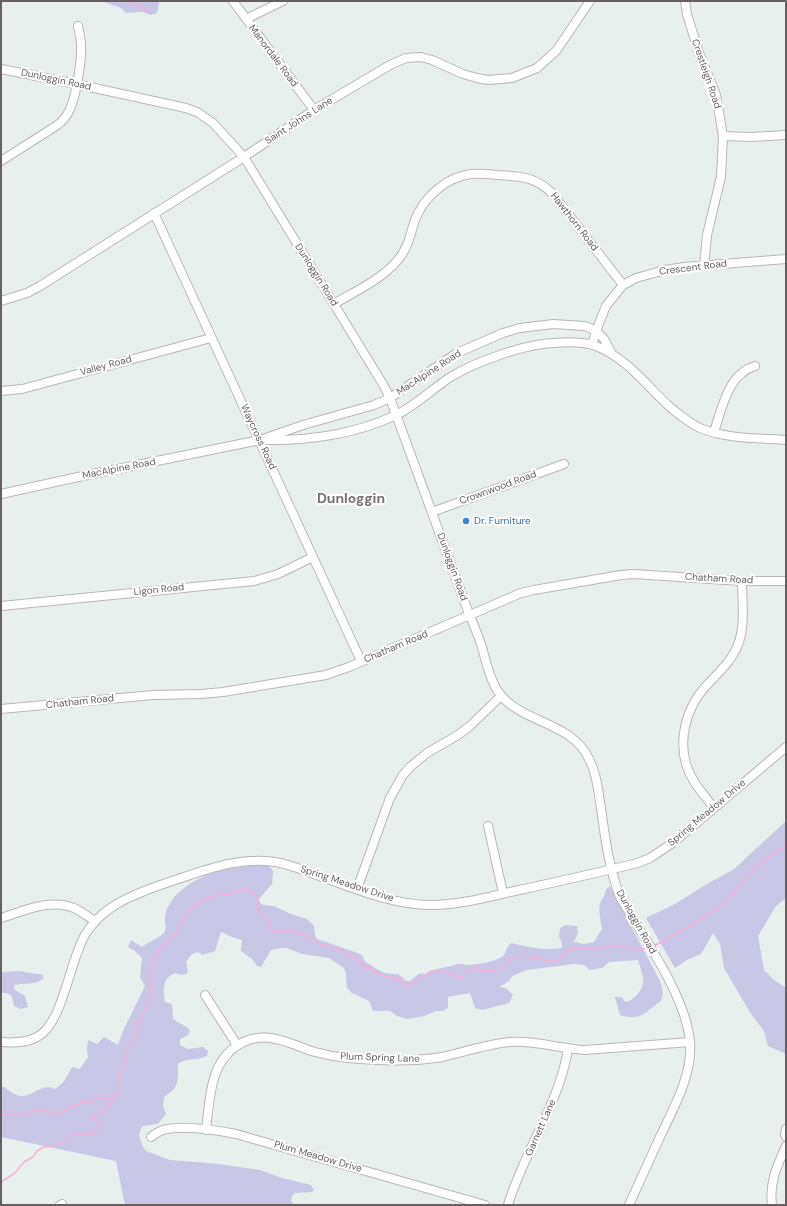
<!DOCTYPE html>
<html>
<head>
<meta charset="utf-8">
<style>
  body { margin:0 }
  #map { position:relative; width:787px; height:1206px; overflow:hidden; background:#e8f0ee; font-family:"DM Sans",sans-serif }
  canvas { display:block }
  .frame { position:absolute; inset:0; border:2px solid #675f62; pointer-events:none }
</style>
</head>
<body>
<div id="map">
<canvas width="787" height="1206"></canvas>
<div class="frame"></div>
</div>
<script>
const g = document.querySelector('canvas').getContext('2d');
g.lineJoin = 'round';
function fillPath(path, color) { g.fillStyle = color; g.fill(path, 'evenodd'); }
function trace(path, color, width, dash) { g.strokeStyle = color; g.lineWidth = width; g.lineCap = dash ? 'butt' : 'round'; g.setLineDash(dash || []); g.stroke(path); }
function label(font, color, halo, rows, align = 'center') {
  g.font = font + ' "DM Sans",sans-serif'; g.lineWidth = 4; g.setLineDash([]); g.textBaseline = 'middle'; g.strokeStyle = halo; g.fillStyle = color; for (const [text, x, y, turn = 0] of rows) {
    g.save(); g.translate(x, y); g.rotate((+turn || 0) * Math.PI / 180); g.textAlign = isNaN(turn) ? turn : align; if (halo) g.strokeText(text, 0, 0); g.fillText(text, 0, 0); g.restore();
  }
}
fillPath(new Path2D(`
  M 101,1 L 157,1 L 159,3 L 157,13 L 150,15 L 143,12 L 126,13 L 121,8 Z
  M 786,821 L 786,898 L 776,906 L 758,936 L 764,970 L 773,979 L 786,988 L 786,1054 L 768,1046 L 764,1031 L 751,1014 L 724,968 L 720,944 L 713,933 L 701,954 L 687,960 L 675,968 L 646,918 L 675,904 L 705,885 L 734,869 Z
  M 265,865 L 270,867 L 273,871 L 272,884 L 259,899 L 260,903 L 263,905 L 274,906 L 291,914 L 307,919 L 314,926 L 315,936 L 317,939 L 355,952 L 362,955 L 365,962 C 372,965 377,970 383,972 C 394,976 396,970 406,981 L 410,981 L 420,973 L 426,974 L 429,971 L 459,964 C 463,963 465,965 468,965 C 476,965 498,961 503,956 C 507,952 506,947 511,943 C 530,947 542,951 562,948 L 562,943 L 559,937 L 560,928 L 566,925 L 577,926 L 578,933 L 574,942 L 583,944 L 594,942 L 602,929 C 601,922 598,910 600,904 C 602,897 605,898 606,889 L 610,886 L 660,981 L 663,993 L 661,1001 C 646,1011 641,1022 620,1015 L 615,997 L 622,997 L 625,1002 C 630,1002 632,999 636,996 C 648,984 642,974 638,960 L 609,962 L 602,968 L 590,970 L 584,965 L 574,964 L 527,970 L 512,976 L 509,981 L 499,987 L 506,988 L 513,995 L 509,1003 L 482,1010 L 475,1008 L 470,993 L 448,997 L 448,1008 L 443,1011 L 436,1011 L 424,1016 L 407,1019 L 397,1016 L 390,1011 L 373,1011 L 369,1001 L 352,993 L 347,988 L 346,974 L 344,968 L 329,958 L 302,954 L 287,948 L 281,948 L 271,950 L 261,967 L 257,966 L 252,959 L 241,951 L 242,940 L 232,937 L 221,932 L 215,951 L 203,955 L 197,952 L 191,955 L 186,962 L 188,973 L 182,975 L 175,973 C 162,978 163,990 165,1002 L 172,1004 C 173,1009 172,1014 173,1019 L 188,1028 L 190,1031 L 188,1035 L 180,1039 L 180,1045 L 187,1049 L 203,1047 L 208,1051 L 207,1056 C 197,1061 187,1057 178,1064 C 178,1080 180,1087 164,1097 L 163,1106 L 166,1114 L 158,1124 L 142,1126 L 139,1135 L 142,1145 L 146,1151 L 170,1160 L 218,1164 L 260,1170 L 282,1178 L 311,1185 L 314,1190 L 312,1192 L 295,1193 L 292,1196 L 291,1201 L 295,1205 L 125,1205 L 116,1161 L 1,1137 L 1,1087 L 5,1087 C 8,1091 11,1092 15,1094 C 29,1103 39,1081 55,1089 C 65,1083 67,1076 72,1067 L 80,1069 L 88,1057 L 87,1049 L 88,1040 L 97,1044 L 104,1037 L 118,1045 L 123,1031 L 145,986 L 140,977 L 142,958 L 135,951 L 128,947 L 131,940 L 142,947 C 147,943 158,938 163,934 C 168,928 164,922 165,916 C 166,911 168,906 171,902 C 174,896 179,892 183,889 C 207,870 235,866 265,865 Z
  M 21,971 C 29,974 37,973 43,975 L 43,979 C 35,985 24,983 14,985 L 15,990 L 25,996 L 28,1007 L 20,1009 L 14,1006 L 12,996 L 7,993 L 1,993 L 1,972 Z`), '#c8c7e5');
trace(new Path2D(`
  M 128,1 L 149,11
  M 653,946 L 668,939 L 677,932 L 686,928 L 721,906 L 754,870 L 763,861 L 786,846
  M 1,1114 L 27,1114 L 38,1109 L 56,1114 L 83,1102 L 91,1102 L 96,1099 L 114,1099
  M 1,1182 L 15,1173 L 24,1162 L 33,1157 L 37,1151 L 44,1147 L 60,1145 L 72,1135 L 87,1135 L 99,1129 L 100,1124 L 92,1117 L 94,1114 L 102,1113 L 105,1111 L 119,1091 L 120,1075 L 122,1067 L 127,1058 L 125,1052 L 128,1046 L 137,1037 L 138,1032 L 136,1026 L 137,1023 L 140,1019 L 152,995 L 149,976 L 157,952 L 176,933 L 183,919 L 197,903 L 214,896 L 229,894 L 247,888 C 251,891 256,896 258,901 C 259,904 257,908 259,911 C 261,915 267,918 270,923 L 269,926 L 275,933 L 281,930 L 294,930 L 300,934 L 309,937 L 319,944 L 335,948 L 345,955 L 356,957 L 362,965 L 381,975 L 392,977 L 395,980 L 401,978 L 404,984 C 416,986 426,971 439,971 C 454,971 459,985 470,968 C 475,967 479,969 483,970 C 495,972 505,969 511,958 L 525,957 L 545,960 L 559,960 L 568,950 L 574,948 L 602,948 L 615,945 L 637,950 L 647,948`), '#f8b0d7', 1.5);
const minor = new Path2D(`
  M 233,1 L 314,110
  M 685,1 L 687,14 L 698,50 L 716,95 L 723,136 L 721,177 L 707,235 L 704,265
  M 246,19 L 283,1
  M 1,69 L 76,84 L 186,108 L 197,112 L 213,123 L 244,157 L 384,386 L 390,398 C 416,469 442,540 468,611 C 473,623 478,635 482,647 C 486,662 489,677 497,690 C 519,724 571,720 589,759 C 597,774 598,791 601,808 C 605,838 609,868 620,897 C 643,937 685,994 690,1041 C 693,1075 673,1109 659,1139 C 649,1161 639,1183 629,1205
  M 723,136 L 751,137 L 786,135
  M 1,161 L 56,126 C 62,122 67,116 70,109 C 76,96 82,60 81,45 C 81,39 79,32 78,26
  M 154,213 L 361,661
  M 1,301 L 27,293 L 40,286 L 244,157 L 314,110 L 390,65 L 406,58 L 421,57 L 432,60 L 463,74 L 477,78 L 488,80 L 512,78 L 537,68 L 556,51 L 590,1
  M 334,304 C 354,292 382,279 397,261 C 408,249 410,235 415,220 C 424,197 446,177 471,174 C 480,173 489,174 498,175 C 521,177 534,176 552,193 L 623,285
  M 592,345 L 596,331 L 606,306 L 623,285 L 636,278 L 665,270 L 684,267 L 786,259
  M 1,391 L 22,389 L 211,338
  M 714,432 C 722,408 728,374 755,366
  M 265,440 C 308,441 355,434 394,416 C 414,407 431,390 449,378 C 474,362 525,344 554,343 C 566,342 582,342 593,345 C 625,356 646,385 670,407 C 680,415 689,423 700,428 C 726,439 758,438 786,440
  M 1,494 L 78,477 L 260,440 L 303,425 L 374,405 L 390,398 L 457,353 L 503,333 L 520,328 L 553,324 L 585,326 L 596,331 L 604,339 L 612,354
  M 432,512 L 564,464
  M 1,606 L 254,581 L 278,574 L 313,557
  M 1,709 L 153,695 L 201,694 L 223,692 L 326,675 L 349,667 L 521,593 L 534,590 L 621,575 L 633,574 L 742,581 L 786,581
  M 714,808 C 708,800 701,792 695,783 C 675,753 682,714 705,687 C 716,675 731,662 737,647 C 746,627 742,602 742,581
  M 488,826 L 503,893
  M 357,889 L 390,798 L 403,775 L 410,767 L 427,753 L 458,735 L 470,726 L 501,696
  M 1,918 C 24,911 50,898 74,908 C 81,911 88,917 95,921
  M 205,995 L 237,1045
  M 1,1042 C 14,1043 26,1043 37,1037 C 63,1024 69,962 85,935 C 98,913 119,901 142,892 C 156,886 170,882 184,877 C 214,867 243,857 275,862 C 288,864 301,869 314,874 C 351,887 391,905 431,905 C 459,905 488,897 515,891 C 556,882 597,873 638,863 L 650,858 L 674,842 L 786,747
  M 786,1129 L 785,1134 L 786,1137
  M 206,1130 C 210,1100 209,1063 238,1045 C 265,1028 289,1044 315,1052 C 326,1055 337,1057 348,1058 C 379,1061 412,1062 442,1057 C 465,1052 487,1044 510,1042 C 535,1040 560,1049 585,1050 L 690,1042
  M 151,1137 C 156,1133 161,1130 167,1129 C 187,1126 216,1130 236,1134 L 485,1205
  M 60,1205 L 62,1204
  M 508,1205 C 524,1151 559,1105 568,1049
  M 772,1205 C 769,1183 777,1166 786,1146`);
trace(minor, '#bbb5b7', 10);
trace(minor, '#fff', 8);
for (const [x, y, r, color] of [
  [466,521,4,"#3f7fe0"]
]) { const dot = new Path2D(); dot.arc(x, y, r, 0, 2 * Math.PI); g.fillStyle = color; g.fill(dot); trace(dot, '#fff', 1.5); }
label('10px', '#675f62', '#fff', [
  ["Manordale Road",273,56,53],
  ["Crestleigh Road",706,74,71],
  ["Dunloggin Road",56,80,12],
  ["Saint Johns Lane",299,121,-33],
  ["Hawthorn Road",574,222,52],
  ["Crescent Road",693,268,-7],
  ["Dunloggin Road",316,275,58],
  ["Valley Road",106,366,-15],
  ["MacAlpine Road",429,373,-33],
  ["Waycross Road",258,437,65],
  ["MacAlpine Road",119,469,-11],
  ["Crownwood Road",498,488,-20],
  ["Dunloggin Road",452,567,70],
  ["Chatham Road",719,579,3],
  ["Ligon Road",159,590,-6],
  ["Chatham Road",396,647,-23],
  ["Chatham Road",80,702,-6],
  ["Spring Meadow Drive",707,813,-40],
  ["Spring Meadow Drive",347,884,18],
  ["Dunloggin Road",636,922,61],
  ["Plum Spring Lane",380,1058,2],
  ["Garnett Lane",541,1128,-66],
  ["Plum Meadow Drive",318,1157,16]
]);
label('10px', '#366cbe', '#fff', [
  ["Dr. Furniture",474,521]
], 'left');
label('bold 14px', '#797074', '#fff', [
  ["Dunloggin",351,499]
]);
</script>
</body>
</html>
